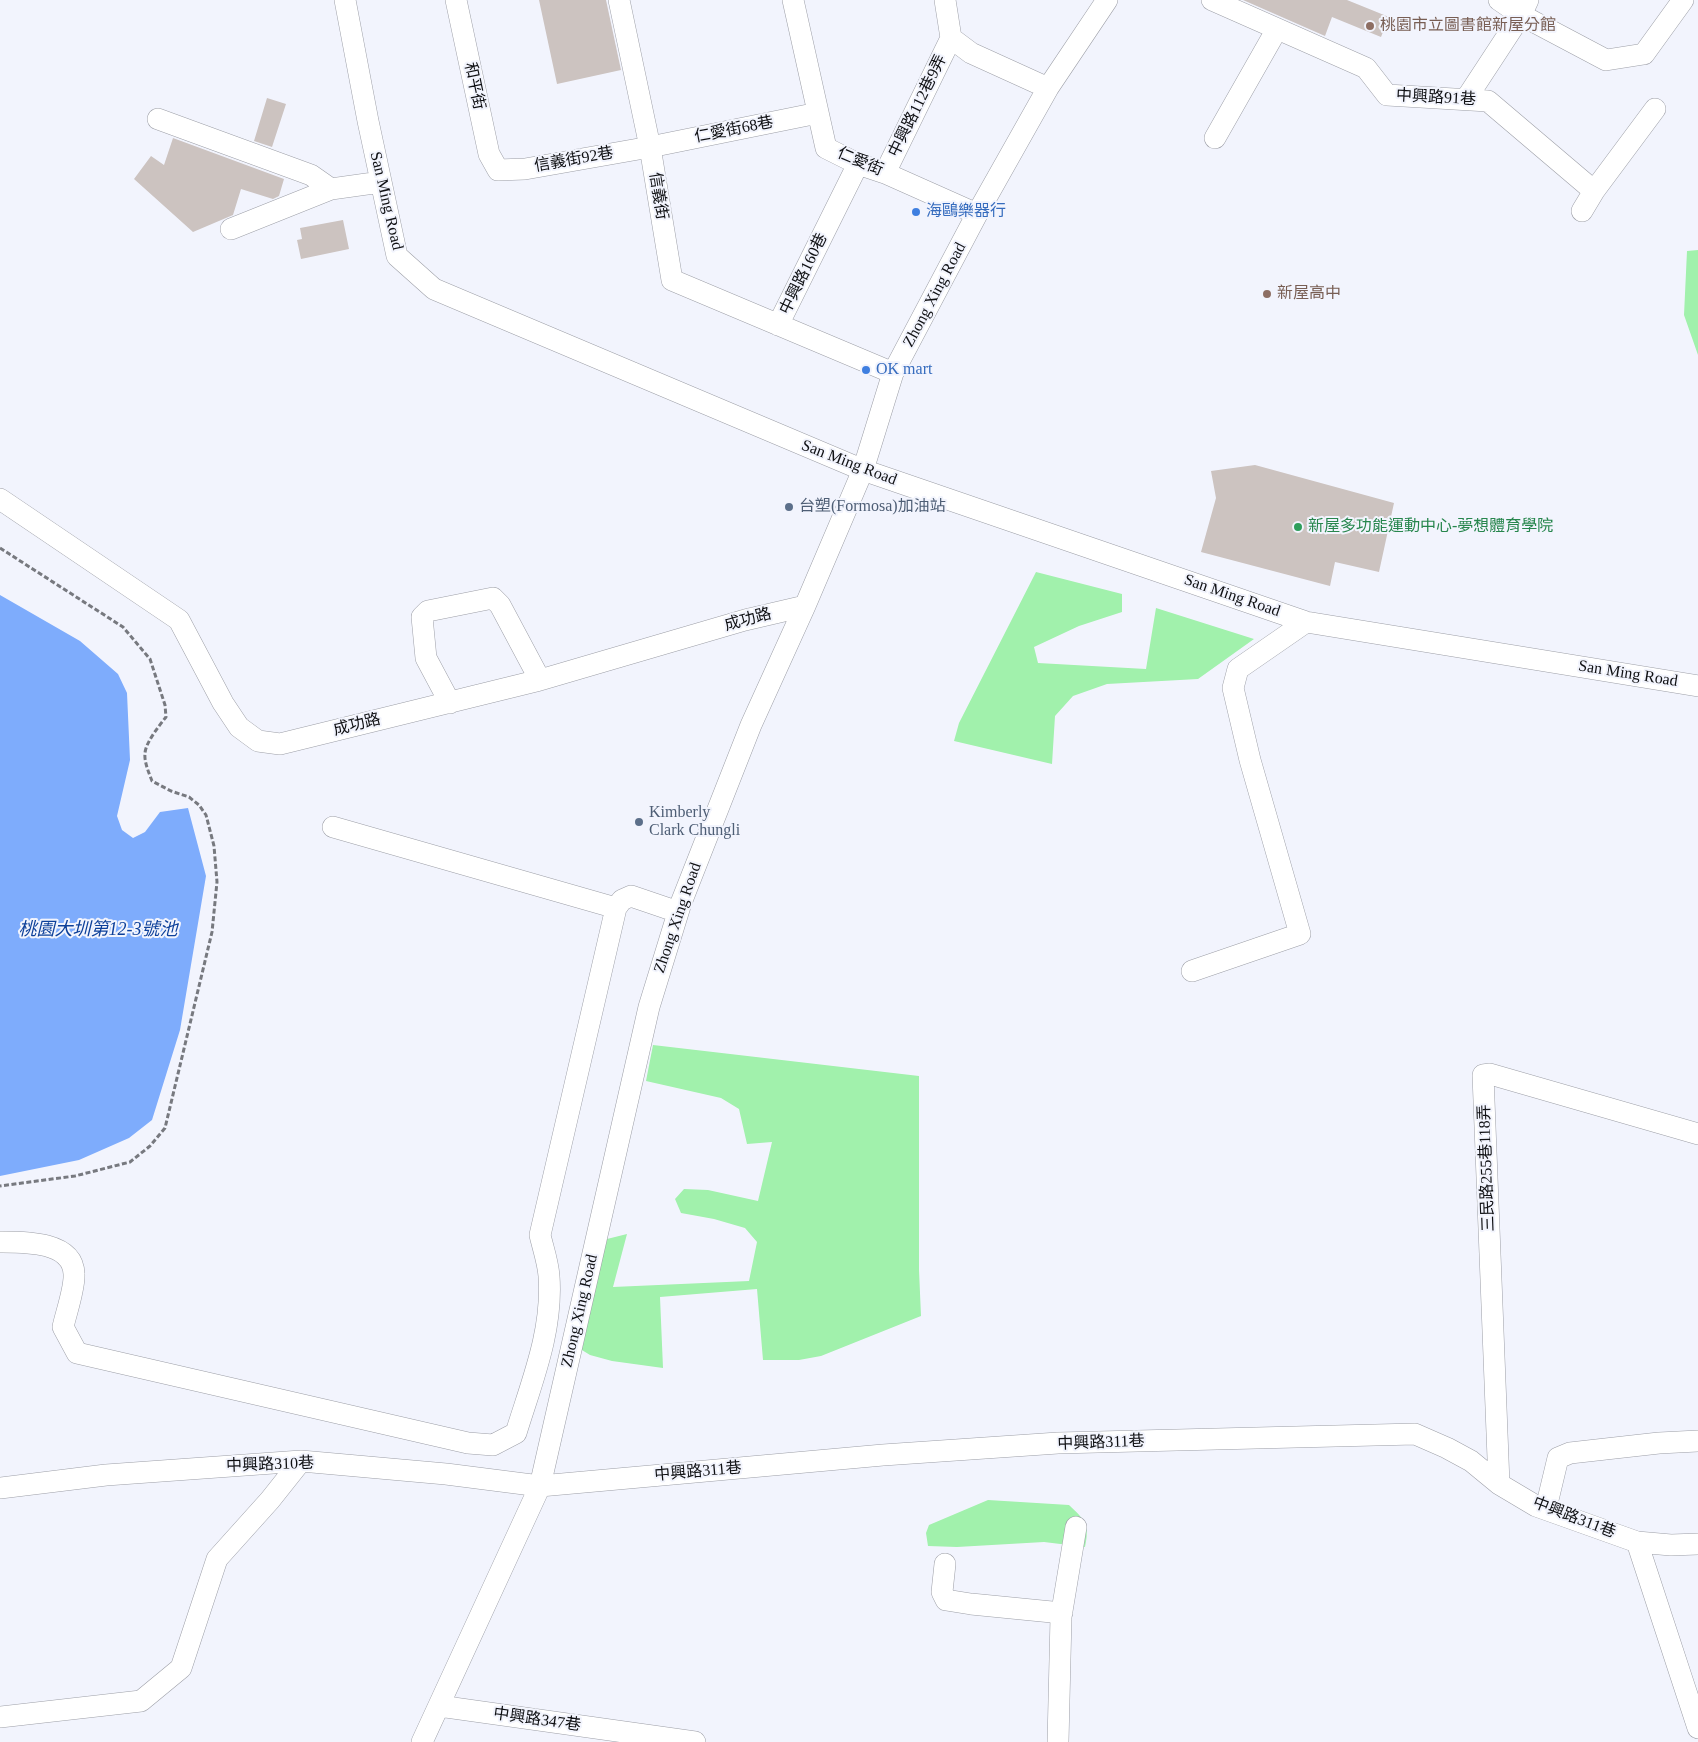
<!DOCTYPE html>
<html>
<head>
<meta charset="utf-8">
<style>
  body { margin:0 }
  canvas { display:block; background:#f2f4fd }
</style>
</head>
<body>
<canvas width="1698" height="1742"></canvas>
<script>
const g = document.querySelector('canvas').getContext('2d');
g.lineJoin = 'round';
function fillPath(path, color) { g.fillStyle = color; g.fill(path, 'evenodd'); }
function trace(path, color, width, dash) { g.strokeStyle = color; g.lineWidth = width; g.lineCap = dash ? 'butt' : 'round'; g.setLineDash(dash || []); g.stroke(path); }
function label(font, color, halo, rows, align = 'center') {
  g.font = font + ' "Times New Roman","Noto Sans TC",serif'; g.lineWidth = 4; g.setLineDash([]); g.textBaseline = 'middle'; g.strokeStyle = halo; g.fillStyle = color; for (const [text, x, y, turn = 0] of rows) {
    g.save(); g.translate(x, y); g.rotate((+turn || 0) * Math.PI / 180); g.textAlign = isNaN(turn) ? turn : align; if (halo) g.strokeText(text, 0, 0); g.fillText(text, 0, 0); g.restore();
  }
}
fillPath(new Path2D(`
  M 1698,250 L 1698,355 L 1684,315 L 1687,251 Z
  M 1036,572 L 1122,594 L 1122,612 L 1079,626 L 1034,647 L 1038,663 L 1146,669 L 1156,608 L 1254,639 L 1198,679 L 1107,684 L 1073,696 L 1055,716 L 1052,764 L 954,741 L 959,723 Z
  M 653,1045 L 919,1076 L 919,1270 L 921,1316 L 821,1356 L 799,1360 L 763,1360 L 757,1289 L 660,1297 L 663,1368 L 612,1361 L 590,1355 L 577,1347 L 607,1239 L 627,1234 L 613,1287 L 749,1281 L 757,1242 L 745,1228 L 714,1219 L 681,1213 L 675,1199 L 684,1189 L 708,1190 L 758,1201 L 772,1142 L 747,1144 L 739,1109 L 721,1098 L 646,1081 Z
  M 988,1500 L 1069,1505 C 1085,1520 1090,1525 1085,1547 L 1044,1542 L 957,1547 L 928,1546 L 926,1533 L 929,1525 Z`), '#a1f1ac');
fillPath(new Path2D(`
  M 0,595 L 80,641 L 118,674 L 127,693 L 130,760 L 117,816 L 122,830 L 133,838 L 145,832 L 160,812 L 188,808 L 206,876 L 180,1030 L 152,1120 L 129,1138 L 79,1160 L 0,1176 Z`), '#7eacfc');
fillPath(new Path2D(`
  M 539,0 L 606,0 L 621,70 L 557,84 Z
  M 1243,0 L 1347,0 L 1389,17 L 1381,37 L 1332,17 L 1325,36 Z
  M 267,98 L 286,104 L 272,147 L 254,141 Z
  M 173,138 L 284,179 L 279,196 L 273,199 L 241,189 L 233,215 L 193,232 L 134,179 L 151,156 L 164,165 Z
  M 343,220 L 349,249 L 301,259 L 297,240 L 302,239 L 300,228 Z
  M 1255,465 L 1394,503 L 1379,572 L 1335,562 L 1330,586 L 1201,552 L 1216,498 L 1211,471 Z`), '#ccc3c0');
const minor = new Path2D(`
  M 345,0 L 368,121 L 397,256 L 434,289 L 863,470 L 1306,622 L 1698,686
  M 456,0 L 489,154 L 498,170 L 525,169 L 650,147 L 818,113
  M 619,0 L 650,147 L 672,280 L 893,373
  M 793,0 L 826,148 L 858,164 L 885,173 L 977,214
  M 945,0 L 951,38 L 971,53 L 1048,88
  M 1212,0 L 1366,68 L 1387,95 L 1488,101 L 1594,191
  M 1499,0 L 1521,15 L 1606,60 L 1644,54 L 1683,0
  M 1466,99 L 1521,15 L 1528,0
  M 158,119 L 311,175 L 331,189
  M 1215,138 L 1277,29
  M 885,173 L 951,38
  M 1582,211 L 1594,191 L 1655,109
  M 231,229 L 331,189 L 381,182
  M 778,325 L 858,164
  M 0,499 L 179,620 L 223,703 L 239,727 L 258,741 L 280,744 L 540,680 L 745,620 L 805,606
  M 450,703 L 426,658 L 422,617 L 428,611 L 493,598 L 500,605 L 540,680
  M 333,827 L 616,908
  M 1192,971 L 1300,934 L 1250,760 L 1233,688 L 1238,669 L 1306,622
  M 0,1242 C 24,1242 73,1241 74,1274 C 75,1288 66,1313 63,1327 L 77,1353 L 468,1443 L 493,1445 L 516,1433 C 532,1381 553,1331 549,1276 C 548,1262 543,1248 540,1235 L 616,908 L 622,900 L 631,896 L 678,912
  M 1499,1484 L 1483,1075 L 1490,1074 L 1698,1134
  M 0,1488 L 106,1475 L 301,1461 L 446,1474 L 540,1486 L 883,1455 L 1058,1443 L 1415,1434 L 1447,1448 L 1471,1461 L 1499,1484 L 1536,1506 L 1637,1542 L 1671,1545 L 1698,1544
  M 1546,1508 L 1558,1458 L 1570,1453 L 1659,1443 L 1698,1441
  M 1637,1542 L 1698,1728
  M 945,1564 L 942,1592 L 946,1600 L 971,1604 L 1062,1613
  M 439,1706 L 695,1742
  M 0,1717 L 141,1701 L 181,1668 L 217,1559 L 270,1500 L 301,1461
  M 422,1742 L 540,1486 L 649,1007 L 681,903 L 751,725 L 805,606 L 863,470 L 893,373 L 977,214 L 1048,88 L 1107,0
  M 1058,1742 L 1061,1617 L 1076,1527`);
trace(minor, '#9d9fa7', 22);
trace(new Path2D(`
  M 0,548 L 123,627 L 150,659 L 165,705 L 166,717 C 159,726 146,742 145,753 C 144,762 149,773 152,781 L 171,791 L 189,797 L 199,805 L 206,815 L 214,846 L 217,882 L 212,932 L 165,1128 L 150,1146 L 130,1162 L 75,1176 L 0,1186`), '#77797f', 3, [5, 2.5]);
trace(minor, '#fff', 21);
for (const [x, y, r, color] of [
  [1370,26,5,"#8d6e63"],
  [916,212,5,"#3f7fe0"],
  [1267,294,5,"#8d6e63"],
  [866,370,5,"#3f7fe0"],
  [789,507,5,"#5c6f8a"],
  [1298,527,5,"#2e9e5b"],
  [639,822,5,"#5c6f8a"]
]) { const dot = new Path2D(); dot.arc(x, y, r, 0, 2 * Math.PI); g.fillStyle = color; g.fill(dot); trace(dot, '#f2f4fd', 2); }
label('16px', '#785e54', '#f2f4fd', [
  ["桃園市立圖書館新屋分館",1380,26],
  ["新屋高中",1277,294]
], 'left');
label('16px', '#0f1013', '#f2f4fd', [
  ["和平街",474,86,78],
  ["中興路91巷",1436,98,3],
  ["中興路112巷9弄",918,106,-64],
  ["仁愛街68巷",734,130,-11],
  ["信義街92巷",574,160,-10],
  ["仁愛街",860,162,23],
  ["信義街",658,196,81],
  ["San Ming Road",386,201,77],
  ["中興路160巷",804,274,-64],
  ["Zhong Xing Road",935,295,-62],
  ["San Ming Road",849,463,21],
  ["San Ming Road",1232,596,19],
  ["成功路",748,620,-15],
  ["San Ming Road",1628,674,9],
  ["成功路",357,725,-14],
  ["Zhong Xing Road",678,918,-71],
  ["三民路255巷118弄",1487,1168,-92],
  ["Zhong Xing Road",580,1311,-77],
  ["中興路311巷",1101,1443,-2],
  ["中興路310巷",270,1465,-2],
  ["中興路311巷",698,1472,-5],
  ["中興路311巷",1574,1518,21],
  ["中興路347巷",537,1720,8]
]);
label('16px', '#366cbe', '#f2f4fd', [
  ["海鷗樂器行",926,212],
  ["OK mart",876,370]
], 'left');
label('16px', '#4e5e75', '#f2f4fd', [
  ["台塑(Formosa)加油站",799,507],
  ["Kimberly",649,813],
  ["Clark Chungli",649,831]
], 'left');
label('16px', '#27864d', '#f2f4fd', [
  ["新屋多功能運動中心-夢想體育學院",1308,527]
], 'left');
label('italic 18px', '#0d409a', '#f2f4fd', [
  ["桃園大圳第12-3號池",98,930]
]);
</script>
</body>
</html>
